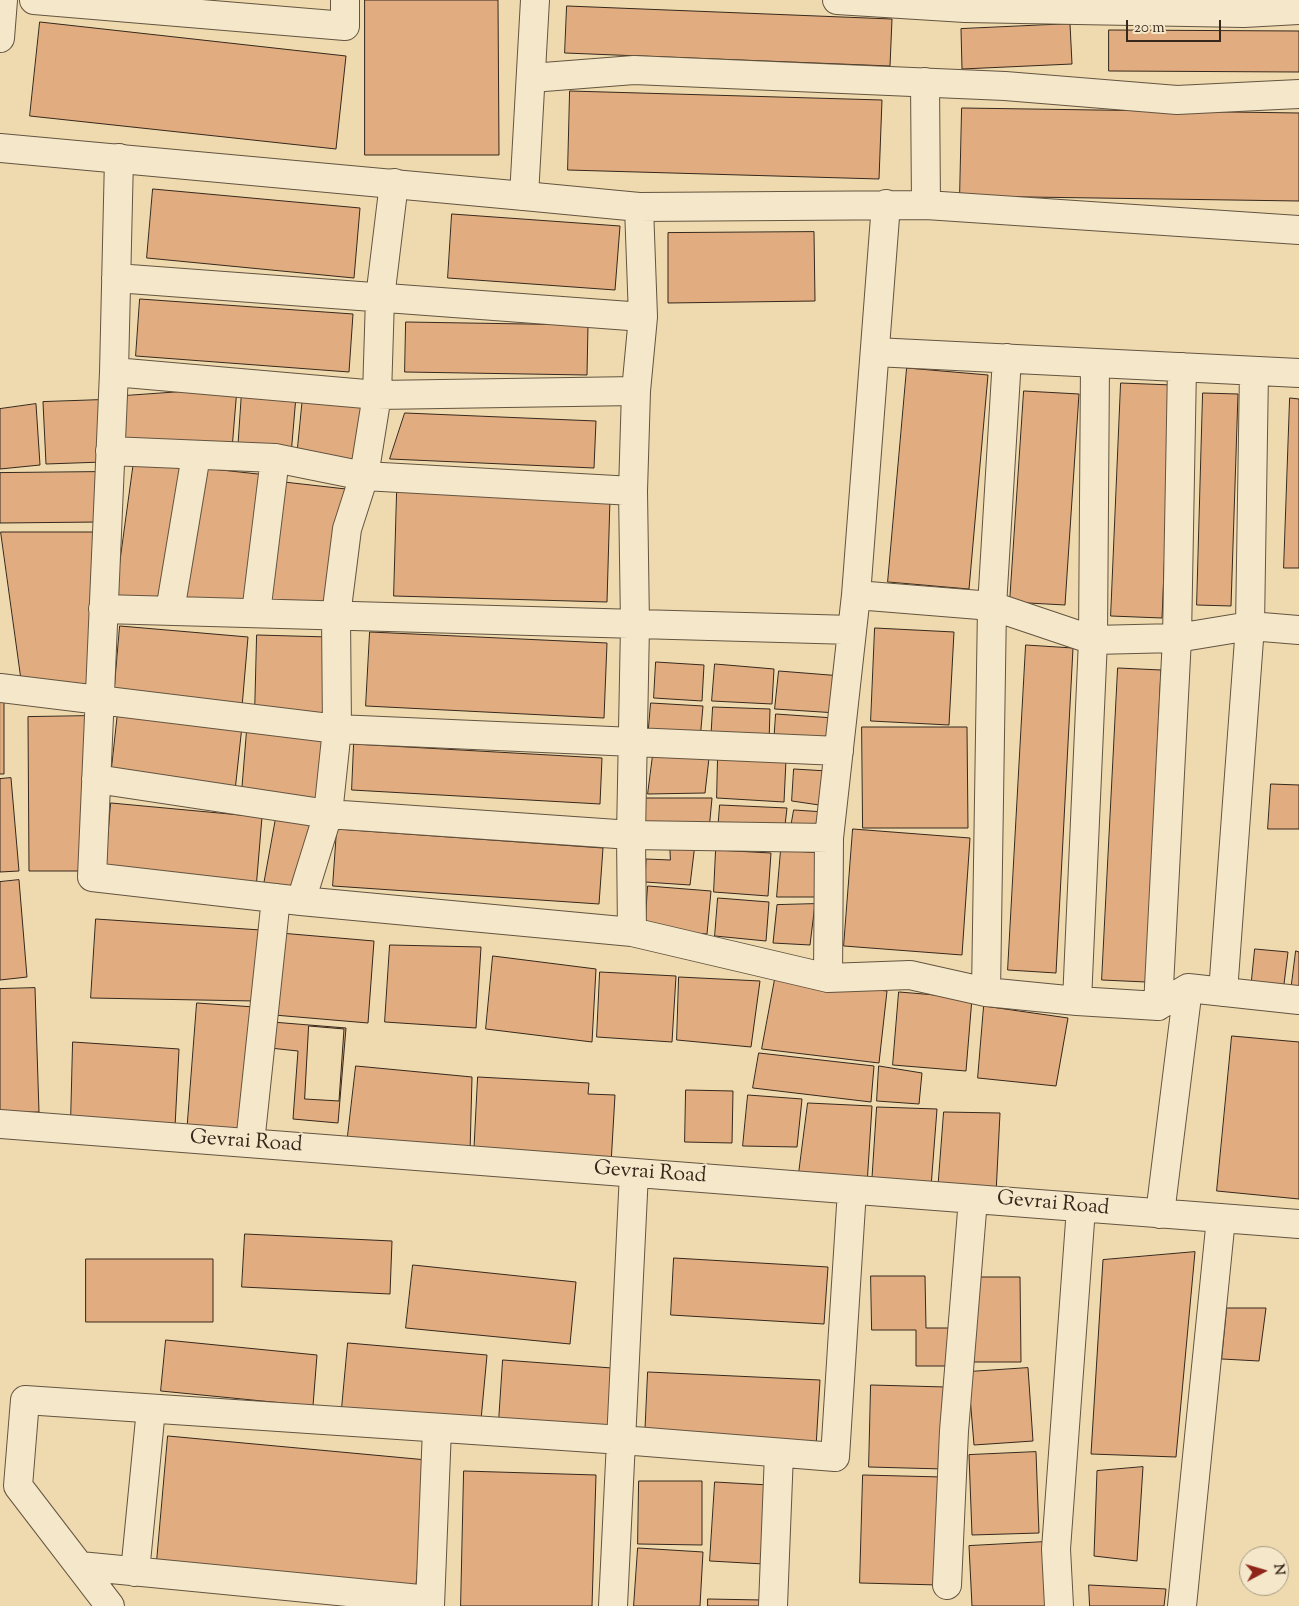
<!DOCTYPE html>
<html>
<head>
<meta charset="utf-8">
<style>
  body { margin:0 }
  #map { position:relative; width:1299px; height:1606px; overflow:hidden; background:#eedaae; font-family:"Sorts Mill Goudy",serif }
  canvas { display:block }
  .north { position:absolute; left:1239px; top:1546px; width:50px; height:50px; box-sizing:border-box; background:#f4e7ca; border:1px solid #a89b84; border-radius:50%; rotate:84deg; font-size:14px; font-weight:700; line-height:20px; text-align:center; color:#36281c }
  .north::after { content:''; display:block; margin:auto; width:18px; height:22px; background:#8f2418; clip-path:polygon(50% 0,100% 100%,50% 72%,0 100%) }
  .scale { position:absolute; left:1126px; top:20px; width:95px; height:22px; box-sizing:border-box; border:2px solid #36281c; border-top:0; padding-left:6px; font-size:15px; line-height:18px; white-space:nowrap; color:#36281c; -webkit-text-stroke:4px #f4e7ca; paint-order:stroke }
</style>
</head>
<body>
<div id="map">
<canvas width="1299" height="1606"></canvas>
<div class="north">N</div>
<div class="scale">20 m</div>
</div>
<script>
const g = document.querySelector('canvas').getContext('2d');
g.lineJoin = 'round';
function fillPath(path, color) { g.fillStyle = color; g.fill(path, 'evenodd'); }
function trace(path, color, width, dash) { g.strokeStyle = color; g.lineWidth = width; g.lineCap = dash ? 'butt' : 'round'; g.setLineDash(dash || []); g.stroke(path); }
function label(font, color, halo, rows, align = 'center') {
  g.font = font + ' "Sorts Mill Goudy",serif'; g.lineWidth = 4; g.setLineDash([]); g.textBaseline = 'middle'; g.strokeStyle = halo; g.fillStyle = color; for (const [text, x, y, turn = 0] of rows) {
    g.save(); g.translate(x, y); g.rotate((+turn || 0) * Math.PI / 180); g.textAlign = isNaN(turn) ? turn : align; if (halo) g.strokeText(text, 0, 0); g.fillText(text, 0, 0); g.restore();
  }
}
const building = new Path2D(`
  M 365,0 L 498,0 L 499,155 L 365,155 Z
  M 567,6 L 892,19 L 890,66 L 565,53 Z
  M 40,22 L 346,56 L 336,149 L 30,116 Z
  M 1070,24 L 1072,64 L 962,69 L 961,29 Z
  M 1109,30 L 1299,31 L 1299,72 L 1109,71 Z
  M 570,91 L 882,100 L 879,179 L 568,170 Z
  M 962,108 L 1299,113 L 1299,201 L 960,196 Z
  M 153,189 L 360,208 L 354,278 L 147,258 Z
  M 452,214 L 620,226 L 615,290 L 448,278 Z
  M 814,232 L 815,301 L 668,303 L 668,233 Z
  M 140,299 L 353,314 L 349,372 L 136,356 Z
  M 406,322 L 588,325 L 587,375 L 405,372 Z
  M 907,368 L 988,375 L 969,589 L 888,582 Z
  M 1121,383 L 1172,385 L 1162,618 L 1111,616 Z
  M 237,388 L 232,449 L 123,444 L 124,396 Z
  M 242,391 L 296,396 L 291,455 L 238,451 Z
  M 1024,391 L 1079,394 L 1065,605 L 1010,602 Z
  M 1203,393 L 1238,394 L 1231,606 L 1197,605 Z
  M 303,396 L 363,403 L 357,463 L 297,457 Z
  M 1290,398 L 1299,399 L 1299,568 L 1284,568 Z
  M 101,400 L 103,462 L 46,464 L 43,402 Z
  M 36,404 L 40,465 L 0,469 L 0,409 Z
  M 405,413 L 596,421 L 594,468 L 390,459 Z
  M 134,461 L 185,468 L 164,602 L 115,600 Z
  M 203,468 L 267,475 L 249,603 L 180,599 Z
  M 98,472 L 98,522 L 0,523 L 0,473 Z
  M 284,482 L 346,489 L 333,609 L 270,602 Z
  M 397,492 L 610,498 L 607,602 L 394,596 Z
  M 1,532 L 93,532 L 93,691 L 21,677 Z
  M 120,626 L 248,637 L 242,707 L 114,696 Z
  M 875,628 L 954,632 L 949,725 L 871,721 Z
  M 370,632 L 607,643 L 604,718 L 366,706 Z
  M 257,635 L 329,637 L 326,716 L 255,714 Z
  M 1026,645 L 1073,648 L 1056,973 L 1008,970 Z
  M 656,662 L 704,665 L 702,701 L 654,698 Z
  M 715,664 L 774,669 L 772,704 L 712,701 Z
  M 1118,668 L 1161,670 L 1146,982 L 1102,980 Z
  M 779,671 L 842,676 L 837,713 L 775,709 Z
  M 0,693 L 4,693 L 4,774 L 0,774 Z
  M 651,703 L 703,706 L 700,740 L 648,738 Z
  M 713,707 L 770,709 L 769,743 L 711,742 Z
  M 118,712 L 242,726 L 235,791 L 111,776 Z
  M 776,714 L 834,718 L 832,748 L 774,743 Z
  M 90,716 L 91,871 L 29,871 L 28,717 Z
  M 862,727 L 967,727 L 968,828 L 863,828 Z
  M 247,730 L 323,739 L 320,807 L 242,792 Z
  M 354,744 L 602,758 L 600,804 L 352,790 Z
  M 653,755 L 709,758 L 705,793 L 648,794 Z
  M 718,756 L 786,760 L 784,802 L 717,798 Z
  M 794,769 L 828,771 L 826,806 L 792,801 Z
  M 11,778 L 19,871 L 0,872 L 0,779 Z
  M 1271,784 L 1299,785 L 1299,829 L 1268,829 Z
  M 645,798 L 712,798 L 709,830 L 643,830 Z
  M 111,803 L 262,817 L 256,889 L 105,875 Z
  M 720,805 L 787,808 L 784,834 L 718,831 Z
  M 794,810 L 825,812 L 821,835 L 790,833 Z
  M 276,818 L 310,824 L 298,896 L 263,890 Z
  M 337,829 L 603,848 L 599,904 L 333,886 Z
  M 853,829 L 970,838 L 962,955 L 844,946 Z
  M 670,842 L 695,844 L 690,885 L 645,882 L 646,859 L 670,860 Z
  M 716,850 L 771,853 L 768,896 L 714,892 Z
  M 781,850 L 822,853 L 817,897 L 777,897 Z
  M 19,880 L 27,977 L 0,980 L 0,882 Z
  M 648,886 L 711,891 L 707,934 L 645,929 Z
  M 718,898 L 769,902 L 766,941 L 715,936 Z
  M 815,904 L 810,945 L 773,943 L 777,905 Z
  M 96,919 L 261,930 L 255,1001 L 91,998 Z
  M 280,933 L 374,941 L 368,1023 L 274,1015 Z
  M 390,945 L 481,947 L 476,1028 L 385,1022 Z
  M 1255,949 L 1288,952 L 1283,992 L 1251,989 Z
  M 1296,951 L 1299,952 L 1299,991 L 1291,991 Z
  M 493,956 L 596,969 L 592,1042 L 486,1029 Z
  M 600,972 L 676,976 L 672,1042 L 597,1037 Z
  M 679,977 L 760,981 L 751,1047 L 677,1040 Z
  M 775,979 L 887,991 L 879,1063 L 762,1049 Z
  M 35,988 L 39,1112 L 0,1113 L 0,989 Z
  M 899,992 L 972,998 L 966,1071 L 893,1065 Z
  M 197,1003 L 254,1007 L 245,1137 L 187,1133 Z
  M 984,1006 L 1068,1018 L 1056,1086 L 978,1078 Z
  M 272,1022 L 346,1028 L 338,1123 L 293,1119 L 298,1051 L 270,1048 Z
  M 309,1026 L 344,1029 L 339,1101 L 305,1099 Z
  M 1232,1036 L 1299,1042 L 1299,1199 L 1217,1191 Z
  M 73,1042 L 179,1049 L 175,1127 L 71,1121 Z
  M 759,1053 L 874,1066 L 871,1102 L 753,1088 Z
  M 356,1066 L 472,1077 L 470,1153 L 347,1144 Z
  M 879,1066 L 922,1073 L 919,1104 L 877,1101 Z
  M 478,1077 L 589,1083 L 588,1094 L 615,1095 L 611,1164 L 474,1156 Z
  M 686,1090 L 733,1091 L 732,1143 L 685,1142 Z
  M 748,1095 L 802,1099 L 797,1147 L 743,1146 Z
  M 808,1103 L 872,1106 L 867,1185 L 798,1181 Z
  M 877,1107 L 937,1109 L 931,1187 L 872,1184 Z
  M 944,1112 L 1000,1113 L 996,1194 L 938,1191 Z
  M 245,1234 L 392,1241 L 390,1294 L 242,1287 Z
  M 1195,1252 L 1176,1457 L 1091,1454 L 1103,1260 Z
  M 674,1258 L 828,1267 L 824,1324 L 671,1315 Z
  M 86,1259 L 213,1259 L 213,1322 L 86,1322 Z
  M 413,1265 L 576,1282 L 570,1344 L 406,1328 Z
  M 871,1276 L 925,1276 L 926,1328 L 954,1328 L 953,1366 L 916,1366 L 916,1330 L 872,1330 Z
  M 972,1277 L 1020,1277 L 1021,1362 L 972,1362 Z
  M 1227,1308 L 1266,1308 L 1259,1361 L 1222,1359 Z
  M 166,1340 L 317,1355 L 313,1406 L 161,1391 Z
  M 348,1343 L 487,1355 L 481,1420 L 342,1408 Z
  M 503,1360 L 612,1368 L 608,1428 L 499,1421 Z
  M 1028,1368 L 1033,1441 L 974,1445 L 968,1372 Z
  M 648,1372 L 820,1380 L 816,1447 L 645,1438 Z
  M 871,1385 L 946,1387 L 944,1469 L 869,1467 Z
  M 168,1436 L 427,1460 L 416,1585 L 157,1561 Z
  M 1036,1452 L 1039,1533 L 972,1535 L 969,1455 Z
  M 1143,1467 L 1137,1561 L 1094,1556 L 1097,1471 Z
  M 464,1471 L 596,1475 L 592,1606 L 461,1606 Z
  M 863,1475 L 942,1477 L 939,1585 L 860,1583 Z
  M 639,1481 L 702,1481 L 702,1545 L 638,1544 Z
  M 715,1482 L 769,1485 L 764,1564 L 710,1561 Z
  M 1045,1542 L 1048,1606 L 972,1606 L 969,1546 Z
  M 638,1548 L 703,1552 L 700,1606 L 634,1606 Z
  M 1089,1585 L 1166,1589 L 1164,1606 L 1090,1606 Z
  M 708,1599 L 762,1600 L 762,1606 L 708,1606 Z`);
fillPath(building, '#e1ad80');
trace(building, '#36281c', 1);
const minor = new Path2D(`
  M 34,0 L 345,26 L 345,0
  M 837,0 L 965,8 L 1244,13 L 1299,10
  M 0,38 L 3,0
  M 531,78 L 634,70 L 1005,86 L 1177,100 L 1299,94
  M 925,82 L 926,205
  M 119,158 L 114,372 L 92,877 L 301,901 L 632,932 L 828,978 L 910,975 L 986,992 L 1077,1001 L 1158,1006 L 1188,988 L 1299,1000
  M 524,196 L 639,207 L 926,205 L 1299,230
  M 116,278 L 643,317
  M 875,352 L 1299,373
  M 114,372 L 377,395 L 636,391
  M 110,451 L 275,458 L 364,476 L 633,491
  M 856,595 L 992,606 L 1093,640 L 1177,638 L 1250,626 L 1299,630
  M 103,609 L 852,630
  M 170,611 L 196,455
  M 256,613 L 275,458
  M 0,688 L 337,729 L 839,751
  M 96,779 L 328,814 L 631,835 L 829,838
  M 301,901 L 328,814 L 337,729 L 336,616 L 347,529 L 364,476 L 377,395 L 380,298 L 394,183
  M 632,932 L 631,835 L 635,625 L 633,491 L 636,391 L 643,317 L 639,207
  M 828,978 L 829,838 L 856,595 L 886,204
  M 986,992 L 992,606 L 1007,358
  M 1223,992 L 1250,626 L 1254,371
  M 1077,1001 L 1093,640 L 1095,363
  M 1158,1006 L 1177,638 L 1182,367
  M 0,1124 L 1299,1224
  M 250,1143 L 276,898
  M 1160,1214 L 1188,988
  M 80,1566 L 430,1600
  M 135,1572 L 151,1409
  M 947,1585 L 954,1431 L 973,1199
  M 110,1606 L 18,1486 L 25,1400 L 622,1440 L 835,1457 L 852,1190
  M 430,1606 L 437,1428
  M 613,1606 L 634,1173
  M 773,1606 L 779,1453
  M 1059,1606 L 1056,1549 L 1081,1208
  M 1182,1606 L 1221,1218`);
const tertiary = new Path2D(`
  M 0,148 L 524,196 L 535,0`);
trace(minor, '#645440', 30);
trace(tertiary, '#645440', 30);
trace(minor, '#f4e7ca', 28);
trace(tertiary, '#f4e7ca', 28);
label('21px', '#36281c', '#f4e7ca', [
  ["Gevrai Road",246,1143,4],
  ["Gevrai Road",650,1174,4],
  ["Gevrai Road",1053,1205,5]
]);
</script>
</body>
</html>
